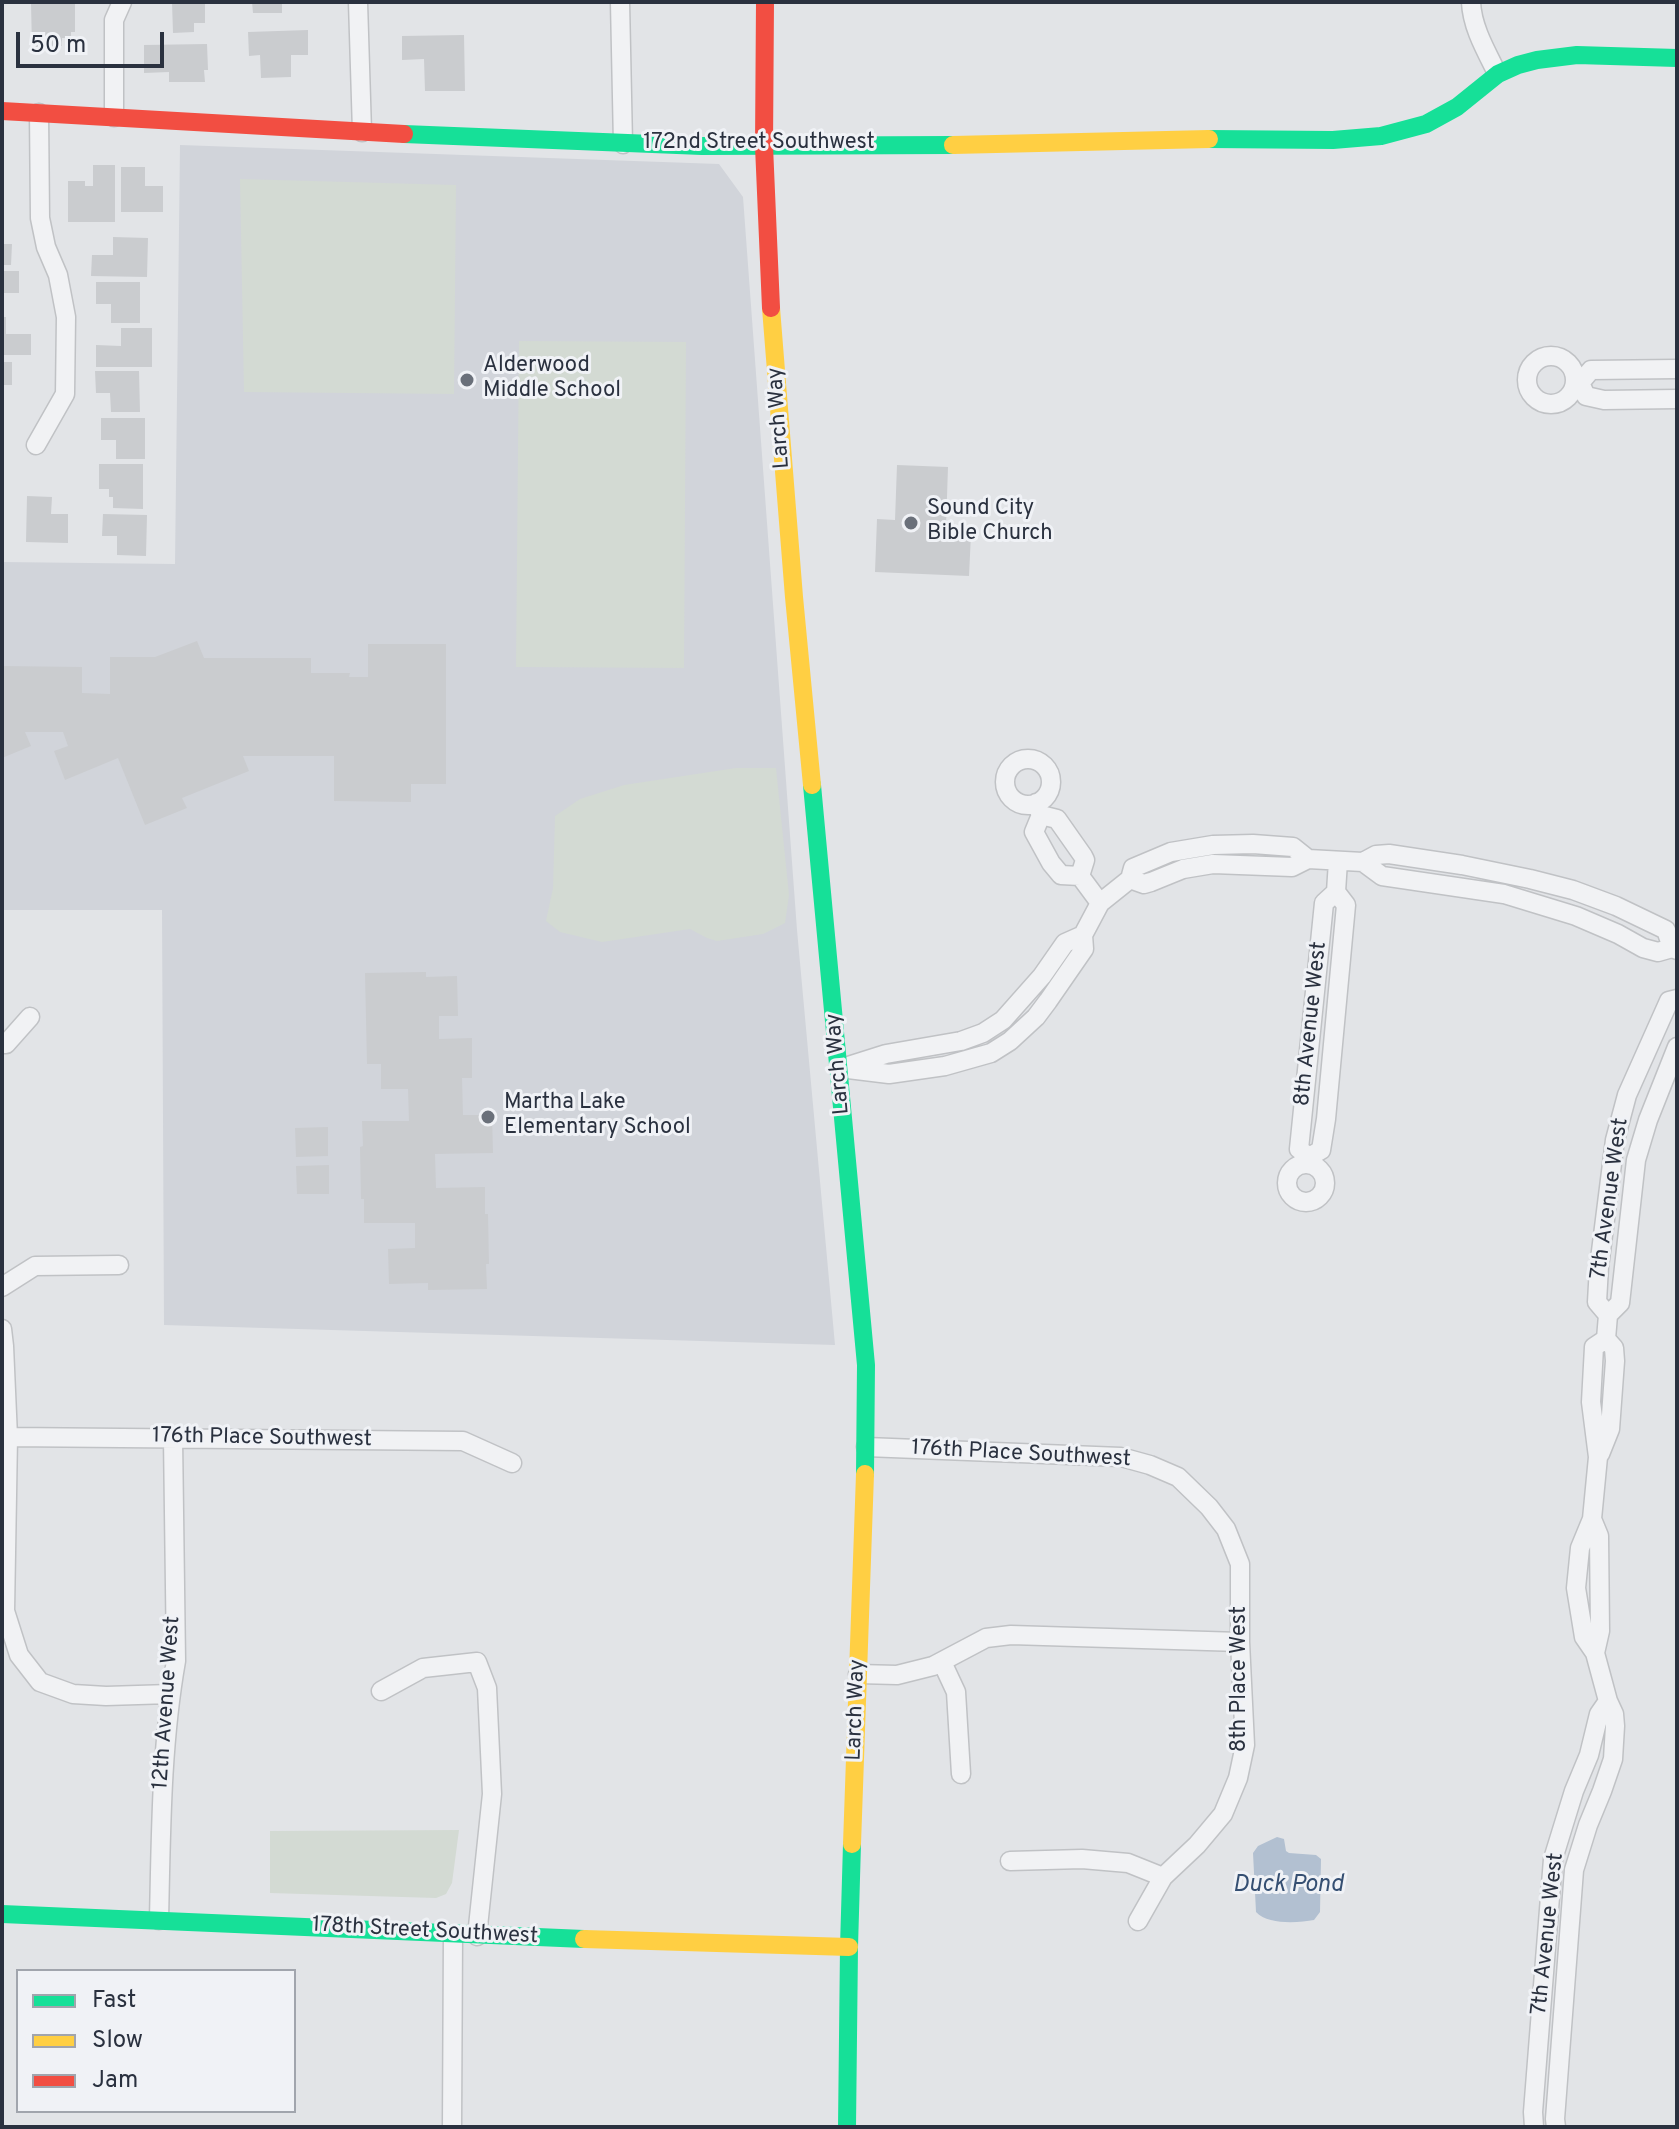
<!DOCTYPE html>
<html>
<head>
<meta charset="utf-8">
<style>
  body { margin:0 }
  #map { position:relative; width:1679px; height:2129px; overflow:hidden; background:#e2e4e7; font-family:Overpass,sans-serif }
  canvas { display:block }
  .frame { position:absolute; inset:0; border:4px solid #2a313f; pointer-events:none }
  .legend { position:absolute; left:16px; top:1969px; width:280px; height:144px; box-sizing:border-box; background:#f0f2f6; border:2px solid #a1a5ad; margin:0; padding:10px 14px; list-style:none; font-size:24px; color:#2a313f }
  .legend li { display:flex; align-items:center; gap:16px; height:40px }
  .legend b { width:40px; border:2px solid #a1a5ad }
  .scale { position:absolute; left:16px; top:32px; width:148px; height:36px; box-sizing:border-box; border:4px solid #2a313f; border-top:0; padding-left:10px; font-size:24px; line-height:28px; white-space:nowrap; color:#2a313f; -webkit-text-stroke:6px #f0f2f6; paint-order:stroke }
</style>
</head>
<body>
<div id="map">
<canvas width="1679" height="2129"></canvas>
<div class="frame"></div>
<ul class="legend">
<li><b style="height:10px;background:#16e098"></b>Fast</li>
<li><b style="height:10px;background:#ffcf43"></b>Slow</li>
<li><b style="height:10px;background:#f24e42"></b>Jam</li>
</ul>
<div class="scale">50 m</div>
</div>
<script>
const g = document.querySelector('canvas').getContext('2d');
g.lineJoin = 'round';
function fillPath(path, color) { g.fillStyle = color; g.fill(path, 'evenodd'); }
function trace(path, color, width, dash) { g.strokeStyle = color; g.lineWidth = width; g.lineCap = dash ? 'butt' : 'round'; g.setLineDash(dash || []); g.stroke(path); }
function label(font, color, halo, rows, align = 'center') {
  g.font = font + ' Overpass,sans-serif'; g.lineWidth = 6; g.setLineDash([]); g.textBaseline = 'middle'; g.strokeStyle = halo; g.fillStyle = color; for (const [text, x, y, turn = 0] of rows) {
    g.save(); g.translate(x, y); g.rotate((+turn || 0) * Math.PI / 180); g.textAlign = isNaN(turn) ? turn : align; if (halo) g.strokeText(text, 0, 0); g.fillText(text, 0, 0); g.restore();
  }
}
fillPath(new Path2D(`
  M 180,145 L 719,164 L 743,197 L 797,930 L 835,1345 L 164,1325 L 162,910 L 2,910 L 2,562 L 175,564 Z`), '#d1d4da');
fillPath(new Path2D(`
  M 240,179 L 456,185 L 454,394 L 244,392 Z
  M 519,341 L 686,342 L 684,668 L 516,667 Z
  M 736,768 L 776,768 L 789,895 L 785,923 L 763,934 L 717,941 L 707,938 L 690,929 L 602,942 L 560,932 L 546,921 L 553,888 L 555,816 L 580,799 L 624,785 Z
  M 459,1830 L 452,1883 L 446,1894 L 436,1898 L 270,1893 L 270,1831 Z`), '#d3dad3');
fillPath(new Path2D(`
  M 1277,1837 L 1284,1839 L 1286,1851 L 1289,1853 L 1316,1855 L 1321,1859 L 1320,1912 L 1314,1920 C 1298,1923 1268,1925 1256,1912 L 1253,1853 L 1258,1846 Z`), '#b2c0d1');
fillPath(new Path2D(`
  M 75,2 L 75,32 L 71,32 L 71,38 L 62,38 L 62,46 L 32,47 L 31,3 Z
  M 172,2 L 205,2 L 205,23 L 194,23 L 194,32 L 173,33 Z
  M 252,2 L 282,2 L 282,13 L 253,13 Z
  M 308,30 L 308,55 L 291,55 L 291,77 L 261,78 L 260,55 L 249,56 L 248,32 Z
  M 464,35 L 465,91 L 425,91 L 424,59 L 402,60 L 402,36 Z
  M 207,44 L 208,70 L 204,70 L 205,82 L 169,82 L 169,72 L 144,73 L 144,45 Z
  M 93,165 L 115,165 L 115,222 L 68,222 L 68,181 L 85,181 L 85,186 L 93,186 Z
  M 121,167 L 145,167 L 145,186 L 163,186 L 163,212 L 121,212 Z
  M 113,237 L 148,238 L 147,277 L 91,276 L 92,255 L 113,255 Z
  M 2,244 L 12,244 L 11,265 L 2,265 Z
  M 2,271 L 19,271 L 19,293 L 2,293 Z
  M 96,282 L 140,282 L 140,323 L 111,323 L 111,304 L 96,304 Z
  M 2,317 L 6,317 L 6,334 L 31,334 L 31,355 L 2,355 Z
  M 121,328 L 152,328 L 152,367 L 96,367 L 96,345 L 121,346 Z
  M 2,362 L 12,362 L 12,385 L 2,385 Z
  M 95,371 L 139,371 L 140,412 L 111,412 L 110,393 L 96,393 Z
  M 101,418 L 145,418 L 145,459 L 116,459 L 116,440 L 101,440 Z
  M 99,464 L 143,464 L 143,509 L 113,508 L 113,497 L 109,497 L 109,489 L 99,489 Z
  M 897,465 L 948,467 L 946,526 L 960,526 L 960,534 L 971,534 L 969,576 L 875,572 L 877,519 L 895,520 Z
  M 27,496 L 52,497 L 51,514 L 68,514 L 68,543 L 26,542 Z
  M 103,514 L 147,515 L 146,556 L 117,555 L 117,536 L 102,536 Z
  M 197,641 L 204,658 L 311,658 L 311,673 L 350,673 L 349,677 L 368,677 L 368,644 L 446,644 L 446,784 L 411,784 L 411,802 L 334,801 L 334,756 L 243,756 L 249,771 L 182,798 L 187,808 L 145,825 L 118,758 L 65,780 L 54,751 L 68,746 L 63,732 L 25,732 L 31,746 L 2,758 L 2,666 L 82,667 L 82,693 L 110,694 L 110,657 L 155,657 Z
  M 426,972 L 426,977 L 457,976 L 458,1016 L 439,1016 L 439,1039 L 472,1038 L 472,1078 L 462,1078 L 463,1115 L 492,1115 L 493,1153 L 435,1154 L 436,1188 L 485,1187 L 485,1214 L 488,1214 L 489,1264 L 486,1264 L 487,1289 L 428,1290 L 428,1283 L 389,1284 L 388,1249 L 415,1248 L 415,1223 L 364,1223 L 364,1199 L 361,1199 L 360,1147 L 363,1146 L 362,1121 L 409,1121 L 408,1089 L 381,1089 L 381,1064 L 367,1064 L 365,973 Z
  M 328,1127 L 328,1156 L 296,1157 L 295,1128 Z
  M 329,1165 L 329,1194 L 297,1194 L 296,1166 Z`), '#cacccf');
const street = new Path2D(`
  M 358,2 L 362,132
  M 620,2 L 623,144
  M 1471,2 C 1472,27 1486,51 1497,73
  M 114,117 L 114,20 L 122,2
  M1527 380a24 24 0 1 1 48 0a24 24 0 1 1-48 0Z
  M 1580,383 L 1586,396 L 1604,400 L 1677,399
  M 1580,383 L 1591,370 L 1677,369
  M 36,445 L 65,394 L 66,317 L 58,275 L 46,247 L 40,218 L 39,113
  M1005 782a23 23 0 1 1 46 0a23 23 0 1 1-46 0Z
  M 1036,803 L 1041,815 L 1034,832 L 1051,863 L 1061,875 L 1080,876 L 1100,903
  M 1041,815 L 1057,819 L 1083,856 L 1085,860 L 1080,876
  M 1363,862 L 1382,876 L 1504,894 L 1576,916 L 1618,934 L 1643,948 L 1658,952 L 1672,948 L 1677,950
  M 1130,879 L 1144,884 L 1151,882 L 1183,869 L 1213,864 L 1292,867 L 1308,859 L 1363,862 L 1376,855 L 1389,854 L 1462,865 L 1530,879 L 1573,890 L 1616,906 L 1666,930 L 1672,948
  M 2,1044 L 6,1044 L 30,1017
  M 845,1067 L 886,1054 L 961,1041 L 983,1033 L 1003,1020 L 1042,976 L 1065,943 L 1083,935
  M 840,1068 L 889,1074 L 945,1066 L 991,1053 L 1010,1041 L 1036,1017 L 1048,1001 L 1084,949 L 1083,935 L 1100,903 L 1130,879 L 1133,868 L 1171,852 L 1213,845 L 1253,844 L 1293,847 L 1308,859
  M 1309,1157 L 1321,1150 L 1326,1119 L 1346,905 L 1336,892 L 1338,861
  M 1309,1157 L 1299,1149 L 1324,903 L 1336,892
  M1287 1183a19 19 0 1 1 38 0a19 19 0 1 1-38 0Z
  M 2,1287 L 35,1266 L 119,1265
  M 1608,1315 L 1597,1302 L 1599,1267 L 1615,1140 L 1627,1095 L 1669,1001 L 1677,999
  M 2,1329 L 4,1346 L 8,1437 L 5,1611 L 19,1655 L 40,1682 L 73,1694 L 106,1696 L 170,1694
  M 8,1437 L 463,1441 L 512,1463
  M 866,1447 L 1121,1457 L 1150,1465 L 1178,1477 L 1209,1507 L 1226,1529 L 1240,1564 L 1240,1642 L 1245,1745 L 1238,1778 L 1223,1814 L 1197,1845 L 1163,1877 L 1138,1921
  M 1600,1454 L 1610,1429 L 1615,1361 L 1614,1348 L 1606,1339 L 1608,1315 L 1620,1303 L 1636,1160 L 1648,1120 L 1677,1047
  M 1592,1519 L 1599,1536 L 1600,1631 L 1595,1653
  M 942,1662 L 956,1692 L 961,1774
  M 858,1674 L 897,1675 L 933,1666 L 986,1638 L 1011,1635 L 1240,1642
  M 381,1691 L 423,1668 L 477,1662 L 487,1688 L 492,1794 L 477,1936
  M 1010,1861 L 1082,1859 L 1128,1863 L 1163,1877
  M 159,1920 C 161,1833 161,1746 176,1661 L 173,1438
  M 452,2127 L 453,1934
  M 1534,2127 L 1533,2112 L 1553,1859 L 1574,1791 L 1589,1755 L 1599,1714 L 1608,1701
  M 1556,2127 L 1555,2119 L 1574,1870 L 1588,1825 L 1602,1791 L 1613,1759 L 1615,1726 L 1614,1714 L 1608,1701 L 1595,1653 L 1584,1637 L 1576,1588 L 1580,1548 L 1592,1519 L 1598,1457 L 1591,1402 L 1594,1347 L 1606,1339`);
trace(street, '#c0c2c5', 21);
trace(street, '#f1f2f4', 18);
trace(new Path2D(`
  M 404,134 L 702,146 L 953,145
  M 1209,139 L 1333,140 L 1381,136 L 1426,124 L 1457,107 L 1498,74 L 1518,65 L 1537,60 L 1577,55 L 1677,58
  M 812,785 L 866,1365 L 865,1474
  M 2,1914 L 584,1939
  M 847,2127 L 849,1947 L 852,1844`), '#16e098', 18);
trace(new Path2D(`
  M 953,145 L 1209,139
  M 771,308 L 794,597 L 812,785
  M 852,1844 L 865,1474
  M 584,1939 L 849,1947`), '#ffcf43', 18);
trace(new Path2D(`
  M 765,2 L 764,146 L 771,308
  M 2,111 L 404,134`), '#f24e42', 18);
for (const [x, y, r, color] of [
  [467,380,8,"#6a707a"],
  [911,523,8,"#6a707a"],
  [488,1117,8,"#6a707a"]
]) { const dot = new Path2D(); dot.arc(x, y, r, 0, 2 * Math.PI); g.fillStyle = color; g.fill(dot); trace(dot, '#f0f2f6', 3); }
label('22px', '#2a313f', '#f0f2f6', [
  ["172nd Street Southwest",759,144],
  ["Larch Way",780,418,-94],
  ["8th Avenue West",1312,1024,-84],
  ["Larch Way",839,1064,-95],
  ["7th Avenue West",1611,1199,-82],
  ["176th Place Southwest",262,1439,1],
  ["176th Place Southwest",1021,1455,3],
  ["8th Place West",1241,1679,-90],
  ["12th Avenue West",168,1703,-86],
  ["Larch Way",857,1710,-88],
  ["178th Street Southwest",425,1932,3],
  ["7th Avenue West",1549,1934,-84]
]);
label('22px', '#2a313f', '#f0f2f6', [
  ["Alderwood",483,367],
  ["Middle School",483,392],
  ["Sound City",927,510],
  ["Bible Church",927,535],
  ["Martha Lake",504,1104],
  ["Elementary School",504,1129]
], 'left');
label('italic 24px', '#354f72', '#f0f2f6', [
  ["Duck Pond",1288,1886]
]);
</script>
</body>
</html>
